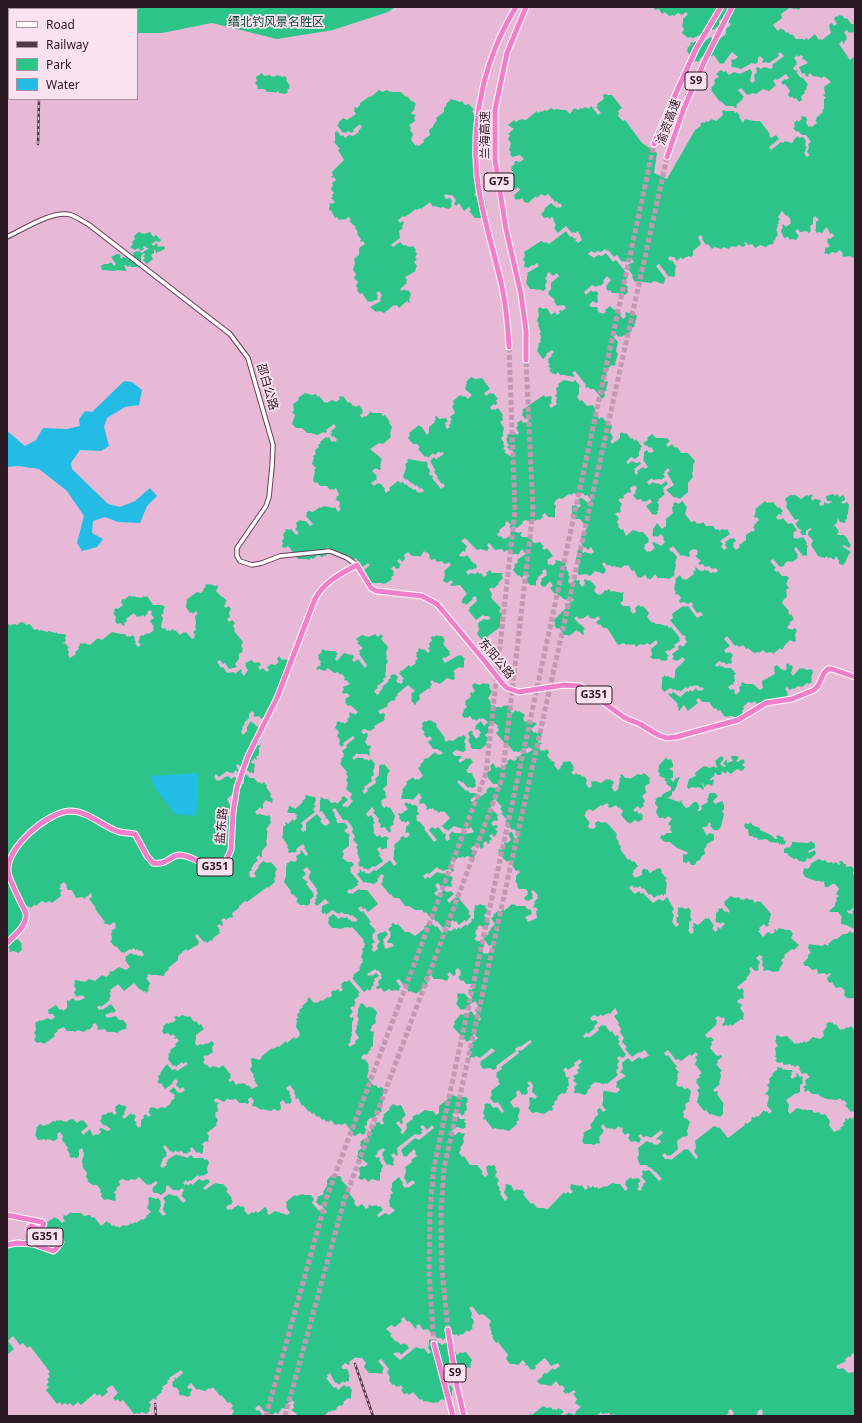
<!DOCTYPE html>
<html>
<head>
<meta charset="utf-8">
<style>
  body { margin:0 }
  #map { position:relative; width:862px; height:1423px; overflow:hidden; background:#e8b9d6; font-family:"Noto Sans",sans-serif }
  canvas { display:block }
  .frame { position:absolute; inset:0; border:8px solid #2a1923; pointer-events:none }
  .legend { position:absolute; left:8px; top:8px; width:130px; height:92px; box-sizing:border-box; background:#fbe2f0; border:1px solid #a7929e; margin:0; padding:5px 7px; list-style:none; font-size:12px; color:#2a1923 }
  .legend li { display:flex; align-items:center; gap:8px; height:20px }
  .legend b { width:20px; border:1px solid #a7929e }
</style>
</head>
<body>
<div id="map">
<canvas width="862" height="1423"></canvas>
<div class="frame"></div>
<ul class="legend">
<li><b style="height:5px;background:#fff"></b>Road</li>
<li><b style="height:5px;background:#523b49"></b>Railway</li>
<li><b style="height:11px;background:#2cc489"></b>Park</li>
<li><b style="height:11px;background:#23bce5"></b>Water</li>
</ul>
</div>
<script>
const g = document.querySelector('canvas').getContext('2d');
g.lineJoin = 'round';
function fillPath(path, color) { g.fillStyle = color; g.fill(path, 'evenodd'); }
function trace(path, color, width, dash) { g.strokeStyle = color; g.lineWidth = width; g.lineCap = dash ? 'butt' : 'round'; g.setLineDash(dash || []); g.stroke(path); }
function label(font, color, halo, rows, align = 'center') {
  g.font = font + ' "Noto Sans","Noto Sans SC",sans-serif'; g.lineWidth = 3.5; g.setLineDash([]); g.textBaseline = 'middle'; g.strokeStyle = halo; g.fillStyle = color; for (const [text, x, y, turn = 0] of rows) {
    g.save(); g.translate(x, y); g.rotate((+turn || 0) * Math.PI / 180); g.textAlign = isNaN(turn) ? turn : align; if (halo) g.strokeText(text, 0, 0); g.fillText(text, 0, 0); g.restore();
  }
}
fillPath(new Path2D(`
  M 7,7 L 395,7 L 388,12 L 333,30 L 277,39 L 212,23 L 162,33 L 137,33 L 137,9 L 9,9 L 9,29 L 7,29 Z
  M 653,7 L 799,7 L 800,9 L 798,10 L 797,8 L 796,9 L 789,8 L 781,14 L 782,18 L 773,25 L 778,31 L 781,28 L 782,30 L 783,29 L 786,33 L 788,32 L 790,35 L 792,34 L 796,39 L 803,39 L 804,40 L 807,38 L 808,40 L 815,34 L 819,40 L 821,39 L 822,40 L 831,33 L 829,25 L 832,23 L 834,26 L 837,24 L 834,19 L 836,16 L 837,17 L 840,15 L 841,16 L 842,15 L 845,19 L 847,18 L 851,24 L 855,24 L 855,31 L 852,33 L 851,32 L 849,33 L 847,30 L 844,32 L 847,37 L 846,38 L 847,39 L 844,42 L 845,43 L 844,44 L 842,41 L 839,44 L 850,60 L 854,57 L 855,58 L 855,257 L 853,258 L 850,256 L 843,257 L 842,255 L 843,254 L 840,250 L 836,253 L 832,252 L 828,255 L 827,253 L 825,254 L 824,253 L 825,252 L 825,248 L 826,247 L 827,248 L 830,246 L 827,242 L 828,240 L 827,239 L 828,238 L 830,239 L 834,236 L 832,233 L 830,234 L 827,227 L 823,231 L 824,232 L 822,233 L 819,232 L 817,233 L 815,230 L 816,229 L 816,222 L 819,220 L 815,216 L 813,218 L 813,224 L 810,226 L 811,231 L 808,233 L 807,231 L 800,232 L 798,229 L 795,231 L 799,236 L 797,237 L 798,238 L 796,240 L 792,239 L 790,240 L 788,237 L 784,238 L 781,231 L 783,227 L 782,226 L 783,224 L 786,227 L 791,223 L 790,221 L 791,220 L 787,215 L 786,216 L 782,211 L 778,217 L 780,220 L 778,221 L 779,223 L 777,225 L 778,226 L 776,230 L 778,233 L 777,234 L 778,235 L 775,238 L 776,239 L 773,241 L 774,243 L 771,245 L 770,244 L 766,247 L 760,245 L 755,248 L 752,244 L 748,245 L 746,242 L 744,243 L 746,245 L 743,247 L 739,245 L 736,247 L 732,246 L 728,249 L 724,247 L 721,249 L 715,247 L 712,249 L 708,244 L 706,245 L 702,239 L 703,238 L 701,235 L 698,237 L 701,244 L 693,251 L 693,255 L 691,257 L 689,256 L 682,259 L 681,257 L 677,261 L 674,257 L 672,257 L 671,256 L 668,258 L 670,261 L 672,260 L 676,266 L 675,272 L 675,276 L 674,277 L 670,276 L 669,277 L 659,264 L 656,266 L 666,279 L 664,280 L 665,281 L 663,284 L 654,281 L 651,283 C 646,282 642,282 637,281 L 635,282 L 632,277 L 633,276 L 627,267 L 628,266 L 627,265 L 634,262 L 631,258 L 625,262 L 624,261 L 622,262 L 617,255 L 614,257 L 608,250 L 607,251 L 605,249 L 601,252 L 597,251 L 595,253 L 591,251 L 588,254 L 594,258 L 598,255 L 602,256 L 606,253 L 613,262 L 616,260 L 628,275 L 627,277 L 628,278 L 622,283 L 628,287 L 627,288 L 628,292 L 625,295 L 621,293 L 620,294 L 618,293 L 612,293 L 610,290 L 608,291 L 606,288 L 607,287 L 606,286 L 611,280 L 607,276 L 603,281 L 604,283 L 600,286 L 599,285 L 596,287 L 592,285 L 584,292 L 586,295 L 591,290 L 593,292 L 596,291 L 599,294 L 597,295 L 598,302 L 596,303 L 593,301 L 589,305 L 591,307 L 597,307 L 598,308 L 597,310 L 600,313 L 602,313 L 603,314 L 606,312 L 605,310 L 610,306 L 614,310 L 615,309 L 617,312 L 619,311 L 621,314 L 620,315 L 623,319 L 626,317 L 625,313 L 627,312 L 628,313 L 634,313 L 637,316 L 635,322 L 636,323 L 634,324 L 635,326 L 631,329 L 632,331 L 621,337 L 620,336 L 618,337 L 616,334 L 613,336 L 618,342 L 616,351 L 618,354 L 615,363 L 616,364 L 614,366 L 612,365 L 608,368 L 609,370 L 606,372 L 607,376 L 603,379 L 605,382 L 607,381 L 608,382 L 606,389 L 607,390 L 604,392 L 605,396 L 602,399 L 594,389 L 590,389 L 588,387 L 586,388 L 585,386 L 586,385 L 575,371 L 572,373 L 575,376 L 573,377 L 564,375 L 560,375 L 558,372 L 555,375 L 554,373 L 553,374 L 549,370 L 551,369 L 548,366 L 550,365 L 548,362 L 549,361 L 548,359 L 552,356 L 551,355 L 554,352 L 552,350 L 546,354 L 547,355 L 543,359 L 537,351 L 539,345 L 538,344 L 541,342 L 540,340 L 541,336 L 539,333 L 541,332 L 538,325 L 539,324 L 537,321 L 539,315 L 538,309 L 540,307 L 543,309 L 547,308 L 551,315 L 555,312 L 557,315 L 560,313 L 559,311 L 560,310 L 562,311 L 566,308 L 564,305 L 557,306 L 554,301 L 555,300 L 548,294 L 549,293 L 548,292 L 551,289 L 551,283 L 559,276 L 557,273 L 553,276 L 549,272 L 547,274 L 547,276 L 545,278 L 547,281 L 545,285 L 546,289 L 543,291 L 539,289 L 538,290 L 534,289 L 530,289 L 526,283 L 527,280 L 527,276 L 528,275 L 527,273 L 539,266 L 537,263 L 533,266 L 532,265 L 528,268 L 526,267 L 525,268 L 524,266 L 525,262 L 523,260 L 525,256 L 524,252 L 541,241 L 545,243 L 546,242 L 549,244 L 566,231 L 570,237 L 572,236 L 574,239 L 576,238 L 577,239 L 575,240 L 578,243 L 582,240 L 578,231 L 575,233 L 574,232 L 572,233 L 566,226 L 558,233 L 554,228 L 556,225 L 553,220 L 554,219 L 552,217 L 549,219 L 548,217 L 544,218 L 541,214 L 545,210 L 544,209 L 551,203 L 557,208 L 558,207 L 560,208 L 562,206 L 560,203 L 559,204 L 556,201 L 555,202 L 548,194 L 545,196 L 541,194 L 537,198 L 536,196 L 528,203 L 526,202 L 525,203 L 522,198 L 519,200 L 518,199 L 516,200 L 514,197 L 515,196 L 514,195 L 520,190 L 518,187 L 515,190 L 514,188 L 512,189 L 511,188 L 512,186 L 509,182 L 508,183 L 507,182 L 509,176 L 508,174 L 509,173 L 511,176 L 514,174 L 511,169 L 512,168 L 511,167 L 515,164 L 514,162 L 516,161 L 520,162 L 524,159 L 520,155 L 512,157 L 510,154 L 511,152 L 509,150 L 511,143 L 508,139 L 510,135 L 508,134 L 514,129 L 508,125 L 514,120 L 515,122 L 522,119 L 526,120 L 537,111 L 538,113 L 541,111 L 542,112 L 545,110 L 547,111 L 551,108 L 554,110 L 556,109 L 562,110 L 566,110 L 570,114 L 574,108 L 578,110 L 581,108 L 582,109 L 585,107 L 589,109 L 591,106 L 598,115 L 601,113 L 596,107 L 598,106 L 597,104 L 604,99 L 603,95 L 605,94 L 608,95 L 612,95 L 622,108 L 618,111 L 619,113 L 618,116 L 623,121 L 625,120 L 642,143 L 657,153 L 654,173 L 667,179 L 695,130 L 701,126 L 700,124 L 703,122 L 704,123 L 707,121 L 708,122 L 712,119 L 716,121 L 723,115 L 722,111 L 724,110 L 725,111 L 734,111 L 735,113 L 737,112 L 740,116 L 739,117 L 743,123 L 745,119 L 754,121 L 760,121 L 770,134 L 769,135 L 771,138 L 776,135 L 779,139 L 769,147 L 771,150 L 781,142 L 783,143 L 785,141 L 792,143 L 794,141 L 793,140 L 798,136 L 799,138 L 803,137 L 806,141 L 805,145 L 807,148 L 805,149 L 806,150 L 804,153 L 807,157 L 810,155 L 807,152 L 809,148 L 808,144 L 811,142 L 806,135 L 802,135 L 798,131 L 797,132 L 793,128 L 795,127 L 794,123 L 797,120 L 798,122 L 802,119 L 801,117 L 803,116 L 804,117 L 805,116 L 807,119 L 806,123 L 809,127 L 811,126 L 812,127 L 817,123 L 815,120 L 817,119 L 816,118 L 823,112 L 822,111 L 824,108 L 824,99 L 826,98 L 823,95 L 825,94 L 824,87 L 831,82 L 824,76 L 822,78 L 815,76 L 814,77 L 810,73 L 808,75 L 809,76 L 807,77 L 804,73 L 802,74 L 799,67 L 808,63 L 804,59 L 803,60 L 802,58 L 803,57 L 801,55 L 798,57 L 797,55 L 794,58 L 797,62 L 796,63 L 797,64 L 793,68 L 795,71 L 797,70 L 798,71 L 796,72 L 801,78 L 802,77 L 808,84 L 806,88 L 807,89 L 804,91 L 805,93 L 801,96 L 802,100 L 799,102 L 796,98 L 794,99 L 792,96 L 791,98 L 788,95 L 790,91 L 785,84 L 783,85 L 781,82 L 785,79 L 786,80 L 789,78 L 786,74 L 777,80 L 776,79 L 773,81 L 776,85 L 769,91 L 763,89 L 756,94 L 752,93 L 749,95 L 748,94 L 747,95 L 741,88 L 738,90 L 744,97 L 742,98 L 743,99 L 736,105 L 737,106 L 736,108 L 732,106 L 726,106 L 721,101 L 720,102 L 711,90 L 712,89 L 711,88 L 715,84 L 714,80 L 719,77 L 716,74 L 721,70 L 724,72 L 726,71 L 729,75 L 734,72 L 740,74 L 750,69 L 752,72 L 750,81 L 752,83 L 755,81 L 754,75 L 757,72 L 756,68 L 758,67 L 761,69 L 764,67 L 771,69 L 773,67 L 772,65 L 784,56 L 780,52 L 778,54 L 779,56 L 769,63 L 765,62 L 763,63 L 762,61 L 764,60 L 760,56 L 758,58 L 758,62 L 755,64 L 752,63 L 741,69 L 734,67 L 733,68 L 731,65 L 732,64 L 731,60 L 733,59 L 734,60 L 738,57 L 732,52 L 723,64 L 722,63 L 720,64 L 714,55 L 712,56 L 706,54 L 699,60 L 700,61 L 698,62 L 697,61 L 693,62 L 689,56 L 690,55 L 687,51 L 688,49 L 687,48 L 691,45 L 690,43 L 692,42 L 693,43 L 696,41 L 697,43 L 700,40 L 703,42 L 711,37 L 714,41 L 717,41 L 726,34 L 726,29 L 731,25 L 729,22 L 725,25 L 725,23 L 722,19 L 719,21 L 720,25 L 713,30 L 711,29 L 709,31 L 710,33 L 704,37 L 700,35 L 693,38 L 690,37 L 688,38 L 682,33 L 684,29 L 682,26 L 683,23 L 683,19 L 688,14 L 686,12 L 682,15 L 678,13 L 674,16 L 673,15 L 669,16 L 665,12 L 662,14 L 659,9 L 655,10 Z
  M 262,73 L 264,76 L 270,75 L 272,77 L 273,76 L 274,77 L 277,75 L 283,77 L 285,76 L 287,79 L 286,80 L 290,86 L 289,87 L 290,88 L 287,90 L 288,92 L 285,94 L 281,93 L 280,94 L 278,91 L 275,93 L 274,92 L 267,92 L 265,89 L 258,89 L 257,88 L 258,87 L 255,83 L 257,81 L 256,77 Z
  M 379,90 L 383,92 L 386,90 L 392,92 L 401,92 L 406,97 L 407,96 L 412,102 L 413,101 L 416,104 L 414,108 L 415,109 L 411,113 L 413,115 L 414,114 L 416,116 L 414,117 L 415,121 L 409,125 L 411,128 L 410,130 L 413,134 L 411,140 L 416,146 L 417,145 L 419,146 L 424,142 L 423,140 L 430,135 L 429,130 L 433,127 L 433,126 L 437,120 L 436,118 L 444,112 L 444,108 L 447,105 L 446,104 L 451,99 L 460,102 L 462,101 L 465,105 L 469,104 L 474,110 L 472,111 L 480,124 L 478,125 L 479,129 L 478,130 L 477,140 L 479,182 L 481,185 L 480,186 L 481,188 L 474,194 L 476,196 L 482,194 L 485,199 L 484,200 L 486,203 L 485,204 L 487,207 L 485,208 L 486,212 L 483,219 L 481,218 L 475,218 L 469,211 L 471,210 L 469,207 L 464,211 L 459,203 L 456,206 L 454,204 L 456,200 L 452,195 L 448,195 L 446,194 L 444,196 L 446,199 L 450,198 L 452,201 L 451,205 L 452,206 L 449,209 L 442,207 L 441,208 L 435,206 L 433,207 L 430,202 L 421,209 L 420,208 L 417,210 L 416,209 L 405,217 L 403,216 L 398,220 L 400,223 L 403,221 L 404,223 L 402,226 L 403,228 L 399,231 L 400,238 L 391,245 L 393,247 L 400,242 L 404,246 L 405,245 L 409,247 L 413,246 L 416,250 L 415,251 L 417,254 L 415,258 L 417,259 L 414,262 L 417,266 L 415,270 L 416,271 L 405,277 L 407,280 L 406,282 L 407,283 L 400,289 L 402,291 L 405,289 L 406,291 L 408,290 L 411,294 L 409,300 L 410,302 L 409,303 L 407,301 L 399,308 L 397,305 L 395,306 L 394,305 L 384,313 L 380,311 L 376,312 L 370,307 L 381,301 L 380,299 L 382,295 L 379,291 L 376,293 L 378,296 L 377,297 L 378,299 L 371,302 L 370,301 L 368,302 L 362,293 L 360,294 L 357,290 L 358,288 L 356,286 L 358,282 L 354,278 L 356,274 L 353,270 L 355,263 L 354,259 L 359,255 L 359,248 L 365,244 L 363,241 L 361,242 L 360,241 L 361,239 L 357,234 L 358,232 L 355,228 L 356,227 L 349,221 L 351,220 L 349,217 L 344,220 L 343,219 L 339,220 L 337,217 L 335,218 L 331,210 L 330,211 L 329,209 L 330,205 L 329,204 L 331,203 L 332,204 L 335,202 L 331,198 L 333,197 L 332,195 L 334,193 L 331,189 L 333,185 L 332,183 L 336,180 L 334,177 L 332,178 L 331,177 L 333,176 L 332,172 L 344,160 L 338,150 L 340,149 L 334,142 L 335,141 L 335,132 L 337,131 L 341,136 L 343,135 L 345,138 L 349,135 L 353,136 L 359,132 L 358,131 L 362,127 L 360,124 L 353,130 L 354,131 L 352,133 L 348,131 L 346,133 L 344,132 L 343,133 L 337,125 L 339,124 L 338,123 L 343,118 L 347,120 L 356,114 L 354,111 L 355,109 L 354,108 L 355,107 L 357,108 L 360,105 L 360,103 L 370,96 L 371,97 Z
  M 139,232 L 144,234 L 150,232 L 153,237 L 156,235 L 161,240 L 160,242 L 156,241 L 151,244 L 153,246 L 157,243 L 158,247 L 164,246 L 165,249 L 156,253 L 155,250 L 154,250 L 154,253 L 151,255 L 153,259 L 147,264 L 143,260 L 145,258 L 143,256 L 145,255 L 144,253 L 141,256 L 141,261 L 138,261 L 137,267 L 131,267 L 130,265 L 128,267 L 125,265 L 124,266 L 126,269 L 126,271 L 117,270 L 115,271 L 102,270 L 101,266 L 104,264 L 108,264 L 111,262 L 114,266 L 116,264 L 111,257 L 117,254 L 119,254 L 121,256 L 120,257 L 121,259 L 123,257 L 129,259 L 135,259 L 133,256 L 134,252 L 139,251 L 142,253 L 146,250 L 149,249 L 144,246 L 143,247 L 144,249 L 141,251 L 138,248 L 135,250 L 130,247 L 133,244 L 132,242 L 135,239 L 134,236 Z
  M 471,377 L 475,379 L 482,378 L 490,389 L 484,393 L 486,396 L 490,393 L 492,394 L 493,393 L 498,399 L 496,400 L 497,404 L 495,405 L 494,404 L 490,407 L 492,410 L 494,409 L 495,410 L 498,408 L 503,415 L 502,416 L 503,420 L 500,422 L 504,428 L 503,432 L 503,436 L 501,438 L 504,443 L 503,444 L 505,447 L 503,448 L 506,451 L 504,452 L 510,456 L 514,453 L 512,450 L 511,451 L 507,447 L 509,446 L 506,439 L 508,437 L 507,435 L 512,432 L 513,433 L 514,432 L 517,435 L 519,433 L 516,428 L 518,425 L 517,423 L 521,420 L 523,423 L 525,422 L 526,423 L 529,421 L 527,418 L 525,419 L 522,415 L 523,411 L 522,410 L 544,395 L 545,397 L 551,396 L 552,398 L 551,401 L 552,403 L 549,405 L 551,408 L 557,404 L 556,402 L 557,398 L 555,395 L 557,394 L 556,388 L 559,386 L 558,384 L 564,380 L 573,382 L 575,380 L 580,386 L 579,387 L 579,393 L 577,397 L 580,401 L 582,400 L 587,406 L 593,405 L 599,419 L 602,417 L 608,424 L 609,423 L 612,426 L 610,432 L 613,437 L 612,438 L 613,439 L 610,441 L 612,444 L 620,438 L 620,434 L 621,432 L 625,434 L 626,433 L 631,439 L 632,438 L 635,441 L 636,439 L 642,447 L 640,448 L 641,449 L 639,452 L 639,456 L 635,459 L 631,457 L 626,462 L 628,464 L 632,461 L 636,463 L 640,462 L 641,464 L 634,469 L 635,471 L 634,472 L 636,475 L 638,473 L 637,471 L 643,467 L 645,469 L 648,467 L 643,460 L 644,456 L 644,452 L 647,450 L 649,453 L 650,452 L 651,453 L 654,451 L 651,447 L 649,448 L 647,445 L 646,446 L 643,443 L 648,440 L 647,438 L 652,434 L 656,438 L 665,438 L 666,439 L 667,438 L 670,441 L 666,444 L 668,447 L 672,444 L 675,448 L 677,447 L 681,453 L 688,453 L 695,461 L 693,465 L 693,471 L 692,473 L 693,477 L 688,483 L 688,492 L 680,499 L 676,497 L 675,498 L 666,490 L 674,485 L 667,473 L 670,471 L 668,468 L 664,472 L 665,473 L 663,474 L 665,477 L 661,480 L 660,479 L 653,480 L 652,478 L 647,482 L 649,485 L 653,482 L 657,484 L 658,483 L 661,485 L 666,481 L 668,484 L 663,488 L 664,490 L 663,491 L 665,494 L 658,500 L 659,501 L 657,502 L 659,505 L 658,509 L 659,510 L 657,511 L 658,513 L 656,515 L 654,514 L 653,515 L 646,506 L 652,502 L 650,499 L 645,502 L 644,501 L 643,502 L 641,499 L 637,500 L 633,495 L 636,493 L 635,492 L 637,488 L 635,485 L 630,488 L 631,492 L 630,493 L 628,492 L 623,496 L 624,498 L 622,499 L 621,498 L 618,500 L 622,504 L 620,508 L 621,512 L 619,513 L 618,512 L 615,514 L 619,518 L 617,522 L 619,525 L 618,526 L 621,530 L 623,529 L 626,536 L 633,530 L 639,532 L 643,532 L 649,539 L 648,540 L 649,542 L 644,545 L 645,546 L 644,548 L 647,552 L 649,551 L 650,552 L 655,548 L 652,543 L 654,542 L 661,546 L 665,542 L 663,539 L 664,538 L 661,534 L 657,537 L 656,536 L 654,537 L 652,534 L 653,533 L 653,529 L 657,523 L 662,529 L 666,526 L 666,519 L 673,513 L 672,507 L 674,506 L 673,504 L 675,502 L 679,504 L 682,501 L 687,507 L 685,514 L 691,522 L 695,521 L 697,524 L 699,523 L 700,524 L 703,522 L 706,526 L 713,526 L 716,530 L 718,529 L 719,531 L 722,529 L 726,530 L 727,529 L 730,534 L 720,541 L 723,544 L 721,546 L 724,550 L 727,548 L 725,545 L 726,543 L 725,542 L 731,538 L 732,539 L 734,538 L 736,541 L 733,543 L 734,544 L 733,546 L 736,550 L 740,547 L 739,545 L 746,540 L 746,535 L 752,531 L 753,532 L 755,530 L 753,527 L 755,526 L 754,525 L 759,520 L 757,517 L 756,518 L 754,517 L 756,511 L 755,509 L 765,501 L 767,503 L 773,502 L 778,508 L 779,507 L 783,511 L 781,513 L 782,514 L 781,515 L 779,514 L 776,517 L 778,520 L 779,519 L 780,520 L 783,518 L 788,524 L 792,523 L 797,530 L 793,533 L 794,535 L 793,536 L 795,539 L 796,538 L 798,539 L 800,537 L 801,538 L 803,537 L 807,543 L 806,544 L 808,547 L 807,548 L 807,555 L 806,556 L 805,555 L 803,556 L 796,547 L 794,549 L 798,555 L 797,556 L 798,558 L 792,562 L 788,561 L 784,564 L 785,565 L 782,567 L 781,566 L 780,567 L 773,559 L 770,561 L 776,568 L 774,569 L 776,572 L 778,571 L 782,576 L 787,576 L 789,579 L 787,580 L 788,581 L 786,584 L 789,588 L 786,590 L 787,597 L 783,600 L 783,601 L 782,603 L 789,611 L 788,613 L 790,615 L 791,614 L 794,619 L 789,623 L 790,624 L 787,627 L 789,629 L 791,629 L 792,630 L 795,628 L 797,631 L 795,634 L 796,641 L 794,642 L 790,640 L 784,646 L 784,647 L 782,650 L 780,648 L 773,654 L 772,652 L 766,653 L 763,650 L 759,653 L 758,652 L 754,653 L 748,648 L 746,649 L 743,645 L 740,647 L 736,645 L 735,646 L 727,636 L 724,639 L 730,646 L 724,650 L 726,653 L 730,652 L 733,655 L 731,659 L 732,663 L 730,664 L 729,663 L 726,665 L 724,662 L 723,663 L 719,661 L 715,665 L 717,667 L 720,665 L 721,667 L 722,666 L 725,668 L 731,668 L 736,674 L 734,675 L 735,681 L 733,683 L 734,684 L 733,685 L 732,684 L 728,687 L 730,690 L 734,689 L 735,691 L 734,692 L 736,695 L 740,691 L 739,687 L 742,685 L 741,684 L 742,682 L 746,684 L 753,684 L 760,690 L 763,688 L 762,681 L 775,674 L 774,667 L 777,665 L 782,670 L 783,669 L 784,671 L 787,669 L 786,665 L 788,663 L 790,666 L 791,665 L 793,667 L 791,673 L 793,676 L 800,668 L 801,669 L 803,668 L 807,670 L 811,669 L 813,672 L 811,678 L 812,679 L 811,681 L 812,682 L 809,684 L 807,683 L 802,687 L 798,686 L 794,689 L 793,688 L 790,690 L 787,687 L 785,689 L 788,693 L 787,695 L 788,696 L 779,703 L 762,704 L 761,703 L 757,704 L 755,701 L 752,703 L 748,702 L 743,707 L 744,709 L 742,711 L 743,713 L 736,718 L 732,716 L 725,717 L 720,710 L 718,711 L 716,708 L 714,709 L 709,702 L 702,702 L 699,698 L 696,700 L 698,703 L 688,711 L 684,705 L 679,711 L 678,710 L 679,708 L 677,706 L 678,704 L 668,694 L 669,693 L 671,694 L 673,692 L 680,697 L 687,691 L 688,692 L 691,690 L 692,692 L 696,688 L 698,691 L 700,690 L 701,691 L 704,689 L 702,687 L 700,688 L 698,685 L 696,686 L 695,685 L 692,687 L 691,685 L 687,689 L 686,687 L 680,692 L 679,690 L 677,691 L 675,689 L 674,690 L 670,688 L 664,692 L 661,688 L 662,687 L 662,678 L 665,675 L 666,677 L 668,676 L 670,678 L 671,677 L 673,679 L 675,677 L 675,670 L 685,660 L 683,657 L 677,661 L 676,660 L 675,661 L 672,658 L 674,657 L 672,654 L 679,649 L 678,647 L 680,645 L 683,647 L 687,642 L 685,639 L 686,637 L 684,635 L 683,636 L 670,620 L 673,618 L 672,614 L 683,606 L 686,607 L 688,606 L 697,618 L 703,615 L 701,612 L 697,613 L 692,606 L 693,604 L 691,602 L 688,604 L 684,602 L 680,603 L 679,601 L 681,598 L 678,594 L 676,595 L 675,593 L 676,592 L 674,589 L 676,580 L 675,579 L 680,575 L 683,580 L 684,579 L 686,580 L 694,574 L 693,572 L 696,570 L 695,568 L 696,567 L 700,571 L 701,570 L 702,572 L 705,569 L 706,571 L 708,570 L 710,573 L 714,572 L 715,573 L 718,571 L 716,568 L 712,569 L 709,566 L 705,567 L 703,564 L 699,565 L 698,563 L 701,561 L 695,556 L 698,554 L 697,553 L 698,552 L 696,549 L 694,550 L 693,549 L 689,552 L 690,556 L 688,557 L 682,555 L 681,556 L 673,546 L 669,549 L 671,552 L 672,551 L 677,557 L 675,563 L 676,565 L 674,573 L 675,575 L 669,579 L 665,578 L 658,578 L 655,574 L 650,580 L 649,578 L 648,579 L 645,575 L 640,578 L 639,577 L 638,578 L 634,570 L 632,571 L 628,565 L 626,566 L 625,565 L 621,568 L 614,566 L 613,567 L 609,565 L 608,566 L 604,562 L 602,564 L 606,570 L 604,574 L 595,571 L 590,576 L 586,574 L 579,575 L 577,572 L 579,565 L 578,564 L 581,562 L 579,559 L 577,560 L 576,559 L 578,552 L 577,551 L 580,549 L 583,553 L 585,552 L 591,554 L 594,552 L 591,547 L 588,550 L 585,547 L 584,548 L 581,543 L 582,540 L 581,536 L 586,533 L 585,531 L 587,528 L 580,519 L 576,519 L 573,517 L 572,518 L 571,516 L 572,512 L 572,506 L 576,505 L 578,508 L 581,506 L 578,501 L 579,500 L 578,499 L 582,498 L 588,503 L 591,500 L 587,495 L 585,496 L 583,493 L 581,494 L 580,493 L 577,495 L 574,493 L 571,495 L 569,494 L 562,499 L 559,498 L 555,501 L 555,502 L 554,504 L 556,506 L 555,508 L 555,517 L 554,518 L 552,517 L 548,517 L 545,513 L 542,515 L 543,517 L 539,520 L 538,519 L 535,521 L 534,519 L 531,522 L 525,520 L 522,522 L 523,523 L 517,528 L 513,526 L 511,528 L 509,527 L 511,525 L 507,521 L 505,523 L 506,525 L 499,530 L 500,532 L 497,534 L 499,537 L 501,536 L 503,539 L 504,538 L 505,539 L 511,535 L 510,533 L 513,531 L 519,533 L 521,532 L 522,533 L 520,535 L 522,537 L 529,537 L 534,543 L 540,542 L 544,547 L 542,548 L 544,550 L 547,548 L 553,556 L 547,560 L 548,562 L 547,563 L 549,565 L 551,564 L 552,566 L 556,563 L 555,561 L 556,560 L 563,562 L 564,561 L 566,564 L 565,565 L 567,568 L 566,569 L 569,573 L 568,575 L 570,577 L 568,581 L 570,584 L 576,579 L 577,581 L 579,580 L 580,581 L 579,583 L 582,587 L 585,584 L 584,580 L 585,579 L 589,581 L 590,580 L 596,587 L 594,591 L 598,595 L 599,594 L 600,595 L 604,592 L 604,591 L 605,590 L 606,591 L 609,589 L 611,592 L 613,591 L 622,593 L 623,592 L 624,593 L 623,594 L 623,601 L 620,603 L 623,606 L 629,606 L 631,609 L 630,610 L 633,614 L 636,612 L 635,608 L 638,605 L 642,607 L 643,606 L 649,613 L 647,617 L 652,623 L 653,622 L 656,624 L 660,624 L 666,626 L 667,625 L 669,628 L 671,627 L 680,638 L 679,639 L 680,641 L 674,645 L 675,647 L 669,651 L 668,650 L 665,652 L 669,656 L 667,657 L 668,659 L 665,661 L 664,660 L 663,661 L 659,659 L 653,659 L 650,657 L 652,655 L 651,649 L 658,643 L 656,640 L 650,645 L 647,643 L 644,645 L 640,644 L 636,647 L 634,644 L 630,645 L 628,644 L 627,645 L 623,643 L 620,645 L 619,644 L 618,645 L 607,628 L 603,628 L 600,624 L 598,625 L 596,622 L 600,619 L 598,616 L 594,619 L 592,618 L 591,619 L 588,615 L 582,619 L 581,618 L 579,619 L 577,616 L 574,618 L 580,625 L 581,624 L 585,629 L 583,630 L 584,634 L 583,635 L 579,631 L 578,632 L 577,630 L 569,636 L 568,635 L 564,635 L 559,628 L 557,629 L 554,625 L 555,624 L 554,620 L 566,608 L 565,604 L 567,603 L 568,604 L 574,600 L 571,597 L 567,600 L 566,599 L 565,600 L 556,593 L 555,594 L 550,588 L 553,586 L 550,581 L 545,587 L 544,586 L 543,587 L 540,584 L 542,580 L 541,579 L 547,575 L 546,573 L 547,572 L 545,569 L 542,571 L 543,573 L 538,577 L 538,579 L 536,581 L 536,585 L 535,586 L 534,585 L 530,585 L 525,580 L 529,576 L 526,572 L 522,578 L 519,575 L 518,576 L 513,570 L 515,567 L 514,565 L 518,562 L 517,560 L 526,554 L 522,549 L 518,555 L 517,554 L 510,554 L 507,550 L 504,552 L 502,549 L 495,550 L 489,543 L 487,545 L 489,548 L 487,551 L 481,549 L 477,550 L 465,538 L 461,541 L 467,546 L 465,550 L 466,551 L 465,552 L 463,551 L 459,555 L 461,557 L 463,556 L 464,557 L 467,555 L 474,564 L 475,563 L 477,566 L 476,569 L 475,568 L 472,570 L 470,569 L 466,572 L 468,575 L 471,573 L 475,574 L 478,572 L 479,574 L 481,573 L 484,577 L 487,575 L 486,573 L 490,570 L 492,573 L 501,573 L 503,574 L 501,575 L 503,578 L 498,583 L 499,584 L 493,589 L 492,587 L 489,589 L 492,594 L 491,598 L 501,608 L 499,612 L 502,614 L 500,621 L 500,627 L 487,637 L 488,639 L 485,641 L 484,640 L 483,641 L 477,634 L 479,630 L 478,623 L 484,619 L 488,620 L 491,618 L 488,616 L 484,616 L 483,615 L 476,620 L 468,610 L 470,609 L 469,608 L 477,601 L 476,599 L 477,598 L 475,596 L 472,598 L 473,599 L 466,605 L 465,603 L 464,604 L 461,602 L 463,600 L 462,599 L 467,594 L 460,585 L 452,586 L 450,585 L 453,582 L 451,580 L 447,583 L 443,581 L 445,575 L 444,571 L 451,565 L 449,562 L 446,564 L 445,563 L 444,564 L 442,561 L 437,562 L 435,559 L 431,560 L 429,557 L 430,556 L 427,552 L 426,553 L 424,551 L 420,557 L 419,556 L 412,556 L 408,552 L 404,555 L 405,559 L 402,562 L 400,559 L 397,561 L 401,565 L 399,566 L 400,568 L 396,569 L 394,566 L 391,568 L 394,572 L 393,573 L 394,575 L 391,577 L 392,579 L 385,584 L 384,583 L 383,584 L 382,583 L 372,583 L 363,571 L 370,565 L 368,563 L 360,569 L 355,563 L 358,561 L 356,558 L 351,562 C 343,555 335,556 328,547 L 326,549 L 328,552 L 326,556 L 325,555 L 322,557 L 318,555 L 313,559 L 311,558 L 309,560 L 307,559 L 298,559 L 288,546 L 285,548 L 284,547 L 283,548 L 282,546 L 283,543 L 282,541 L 284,538 L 283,534 L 286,531 L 285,530 L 286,529 L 290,530 L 291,529 L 296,535 L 299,533 L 295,529 L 297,527 L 296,523 L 300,520 L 302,521 L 306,521 L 310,526 L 313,524 L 306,516 L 307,514 L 306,513 L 309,511 L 313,512 L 320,507 L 321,508 L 324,506 L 333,508 L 335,507 L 338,512 L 341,509 L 339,507 L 340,503 L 338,500 L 337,501 L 335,500 L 337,499 L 336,497 L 339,495 L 336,488 L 333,490 L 332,489 L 330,490 L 327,486 L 320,486 L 317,482 L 315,483 L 313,480 L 315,471 L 314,470 L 316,468 L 312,464 L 314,458 L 313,456 L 316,454 L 315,450 L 319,447 L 318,445 L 321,443 L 320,442 L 326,437 L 327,438 L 329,437 L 332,442 L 333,441 L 335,442 L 337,440 L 334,436 L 333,437 L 330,434 L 332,433 L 331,431 L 336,427 L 334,424 L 326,430 L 327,432 L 325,433 L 324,432 L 317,435 L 311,433 L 307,433 L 302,428 L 296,428 L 292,424 L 295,415 L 292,412 L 294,411 L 293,404 L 299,400 L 298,398 L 305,393 L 312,395 L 316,394 L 318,397 L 319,396 L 325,403 L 326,402 L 327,403 L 332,400 L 336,402 L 340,399 L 339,397 L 340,396 L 341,397 L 343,396 L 348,403 L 350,402 L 353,406 L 355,406 L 356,407 L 359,405 L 363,411 L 362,412 L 363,413 L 360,415 L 362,418 L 365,416 L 366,417 L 371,411 L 372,413 L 381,413 L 383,416 L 385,415 L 390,422 L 389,423 L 392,427 L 390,433 L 391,437 L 383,444 L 379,443 L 370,449 L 382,459 L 380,465 L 381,466 L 380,467 L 381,469 L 379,470 L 376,468 L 372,471 L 377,476 L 376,477 L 377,479 L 371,483 L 374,486 L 378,483 L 379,484 L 380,483 L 385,489 L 384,490 L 386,493 L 390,490 L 389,488 L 398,481 L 401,483 L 403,482 L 405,485 L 406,484 L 410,488 L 411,487 L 413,490 L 415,489 L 418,493 L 420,492 L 421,493 L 424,491 L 422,488 L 420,489 L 417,485 L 415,486 L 413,483 L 412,484 L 407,479 L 406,480 L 403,477 L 406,468 L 405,464 L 408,462 L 407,460 L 408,459 C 414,460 419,461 425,462 L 426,461 L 428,464 L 427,466 L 430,470 L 429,474 L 431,476 L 432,475 L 433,477 L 432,478 L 441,489 L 445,486 L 443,483 L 442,484 L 437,478 L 438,477 L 434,472 L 435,470 L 430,461 L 434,457 L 436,459 L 444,454 L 442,452 L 440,453 L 439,451 L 435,455 L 433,453 L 428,458 L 427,456 L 425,457 L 418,449 L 420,447 L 417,444 L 413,444 L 408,438 L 410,435 L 409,433 L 419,425 L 420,427 L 421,426 L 427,435 L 429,433 L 429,427 L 435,422 L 434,421 L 436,419 L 435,417 L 437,416 L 439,419 L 446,418 L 448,421 L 445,423 L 446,425 L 445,426 L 447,429 L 450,427 L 449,425 L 451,423 L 450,421 L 452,420 L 450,417 L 455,413 L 452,406 L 454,405 L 453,401 L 460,395 L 464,397 L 465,396 L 468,399 L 472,395 L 465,389 L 467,383 L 466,382 Z
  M 811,494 L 813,496 L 811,497 L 812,501 L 815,499 L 820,500 L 821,501 L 819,504 L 820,506 L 824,505 L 824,502 L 828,504 L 832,502 L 831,501 L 827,501 L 826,496 L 833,494 L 835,496 L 837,494 L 840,497 L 843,495 L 845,498 L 845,500 L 841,502 L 843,504 L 847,502 L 849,505 L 848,514 L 847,515 L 847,519 L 845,520 L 846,523 L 840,522 L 838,518 L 837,523 L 834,525 L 839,531 L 837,534 L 838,535 L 844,535 L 847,538 L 848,541 L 851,545 L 849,548 L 844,545 L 842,546 L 851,552 C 846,556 848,561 843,565 L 839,564 L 839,561 L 836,556 L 834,560 L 830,557 L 828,559 L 827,556 L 825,558 L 818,556 L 811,545 L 813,540 L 808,535 L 808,532 L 812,529 L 810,528 L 806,531 L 806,535 L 802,535 L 800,532 L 802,530 L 799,529 L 796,525 L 796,523 L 799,520 L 798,519 L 795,520 L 786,507 L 787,503 L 785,499 L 790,495 L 795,495 L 801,499 L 807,495 L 809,496 Z
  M 207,584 L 208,585 L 209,584 L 216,586 L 217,585 L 218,587 L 216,591 L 222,597 L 223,597 L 227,601 L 225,602 L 226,603 L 224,606 L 226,608 L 229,606 L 231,609 L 229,613 L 230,617 L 227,619 L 229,622 L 232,620 L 235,623 L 233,626 L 235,629 L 234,631 L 243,642 L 241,646 L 243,649 L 242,650 L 243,651 L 239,654 L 239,659 L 235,664 L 237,667 L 229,669 L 225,663 L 223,664 L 220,660 L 217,662 L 221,668 L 223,667 L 227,673 L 234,672 L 235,674 L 241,669 L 242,671 L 241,672 L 244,676 L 248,670 L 245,666 L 246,665 L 245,663 L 252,660 L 254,663 L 259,662 L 261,665 L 258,667 L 260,670 L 263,668 L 267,672 L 269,670 L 267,667 L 271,664 L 275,665 L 279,662 L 277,659 L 279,656 L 282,660 L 286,659 L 291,665 L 289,671 L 290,673 L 284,677 L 283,685 L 276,690 L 277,692 L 276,693 L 279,697 L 277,701 L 278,703 L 274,706 L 275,707 L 264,716 L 265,718 L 263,719 L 262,718 L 261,719 L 259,716 L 255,717 L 253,715 L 255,714 L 252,711 L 249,714 L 249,718 L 244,723 L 245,724 L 242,727 L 243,728 L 241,732 L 243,735 L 247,731 L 247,727 L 251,721 L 260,729 L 257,731 L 260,736 L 259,737 L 261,740 L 257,743 L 259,746 L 260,745 L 261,746 L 259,748 L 259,755 L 256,757 L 257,759 L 256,760 L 255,758 L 251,762 L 253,764 L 254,763 L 255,765 L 254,769 L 254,773 L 253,774 L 252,772 L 250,773 L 248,771 L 244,771 L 238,764 L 236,766 L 239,771 L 238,772 L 236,770 L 232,774 L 231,772 L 230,773 L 227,771 L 219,777 L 216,774 L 214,777 L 217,781 L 218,780 L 219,781 L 227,776 L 228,777 L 229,776 L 231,779 L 234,777 L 238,778 L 235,792 L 227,799 L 232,809 L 235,804 L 232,800 L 239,794 L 238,793 L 240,790 L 239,789 L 242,787 L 241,785 L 244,783 L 243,776 L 246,774 L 250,778 L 254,778 L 258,783 L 260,782 L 261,784 L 264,782 L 267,786 L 266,787 L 271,794 L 270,796 L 273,800 L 272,801 L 273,802 L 272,803 L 269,801 L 268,802 L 266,800 L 263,804 L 263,808 L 262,809 L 260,807 L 255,812 L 257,815 L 259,814 L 267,816 L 269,815 L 271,818 L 270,819 L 271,823 L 266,829 L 268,832 L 267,833 L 267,839 L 266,841 L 267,845 L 262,851 L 262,857 L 261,858 L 259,855 L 256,858 L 258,860 L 253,865 L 253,866 L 251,869 L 252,870 L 249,872 L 250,874 L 249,875 L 251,878 L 252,877 L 254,878 L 256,876 L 254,873 L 259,867 L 258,866 L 263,861 L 267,863 L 271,862 L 277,869 L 275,873 L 276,877 L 274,878 L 275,882 L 268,888 L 267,887 L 247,902 L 245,901 L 239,906 L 239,908 L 232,913 L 233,917 L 232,918 L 230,917 L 226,920 L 224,918 L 221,920 L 223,923 L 222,924 L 223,925 L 222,926 L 219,924 L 217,926 L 220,930 L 219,931 L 220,933 L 213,938 L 213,940 L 212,941 L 211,940 L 207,943 L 205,941 L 204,942 L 197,934 L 195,936 L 199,942 L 198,943 L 199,944 L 187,951 L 186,949 L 178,956 L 178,960 L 168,968 L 169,969 L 164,974 L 165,975 L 163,976 L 157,975 L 151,975 L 149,974 L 147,975 L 148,977 L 146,978 L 150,983 L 148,989 L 149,990 L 146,993 L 145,991 L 143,992 L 141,989 L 140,990 L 134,983 L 124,991 L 118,984 L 110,990 L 111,992 L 109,993 L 111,996 L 109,998 L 110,1000 L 101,1007 L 100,1005 L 97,1007 L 99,1010 L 101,1009 L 102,1010 L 111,1004 L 116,1011 L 113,1013 L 112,1012 L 105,1015 L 107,1018 L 116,1016 L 119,1020 L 123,1020 L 127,1025 L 126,1027 L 127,1028 L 124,1030 L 123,1029 L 117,1033 L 114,1032 L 107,1032 L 105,1029 L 98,1030 L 97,1028 L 98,1027 L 95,1023 L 92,1025 L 93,1026 L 89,1030 L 88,1029 L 84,1032 L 77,1030 L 75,1032 L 73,1031 L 67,1031 L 64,1027 L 57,1030 L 58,1031 L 54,1034 L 55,1036 L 44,1044 L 41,1042 L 37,1043 L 34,1040 L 36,1036 L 34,1033 L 36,1030 L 35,1023 L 40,1020 L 41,1021 L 48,1018 L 51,1020 L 55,1017 L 53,1014 L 49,1014 L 48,1010 L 56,1005 L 60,1010 L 62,1009 L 63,1011 L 67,1008 L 67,1001 L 68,1000 L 69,1001 L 73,998 L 76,1001 L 77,1000 L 78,1001 L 85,998 L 83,995 L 81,996 L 80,995 L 77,997 L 74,993 L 76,989 L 74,986 L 75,982 L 74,981 L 76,980 L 85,982 L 89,979 L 95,981 L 102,975 L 106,977 L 110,974 L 109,972 L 111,971 L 112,972 L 119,967 L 126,970 L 130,967 L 125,960 L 126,959 L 125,957 L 131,953 L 135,955 L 136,954 L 138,956 L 140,955 L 141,957 L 144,955 L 141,950 L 139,951 L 137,949 L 135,950 L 134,948 L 131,950 L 130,949 L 124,953 L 123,952 L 122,953 L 116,946 L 115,947 L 110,941 L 112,940 L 111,933 L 113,932 L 111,931 L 116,928 L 115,926 L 116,925 L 114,922 L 110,925 L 103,923 L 105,922 L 95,909 L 96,908 L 89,899 L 92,897 L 91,893 L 84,899 L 83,897 L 76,898 L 72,890 L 68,890 L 66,887 L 67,886 L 64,882 L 60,885 L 61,887 L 59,888 L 62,891 L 60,892 L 61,896 L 52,903 L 49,901 L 46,903 L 42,901 L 36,906 L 35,904 L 31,908 L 27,906 L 24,908 L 26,925 L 18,932 L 14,937 L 16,940 L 18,939 L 22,944 L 21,946 L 22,950 L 18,953 L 14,951 L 10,952 L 9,951 L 10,949 L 7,945 L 7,624 L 11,625 L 13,624 L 14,625 L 15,624 L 17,625 L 21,622 L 22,623 L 23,622 L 26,625 L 30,624 L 34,630 L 38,629 L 39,631 L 41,630 L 47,632 L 49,631 L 55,633 L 56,632 L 58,634 L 65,634 L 66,636 L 65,639 L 66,641 L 63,643 L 64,644 L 65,643 L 69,648 L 67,649 L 69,652 L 68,655 L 70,658 L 76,654 L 75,652 L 79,649 L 78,647 L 80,645 L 79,644 L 81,643 L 82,644 L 84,643 L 90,645 L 98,638 L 102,640 L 112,632 L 121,634 L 125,634 L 127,637 L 129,636 L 130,637 L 133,635 L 135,638 L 134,639 L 136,642 L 135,643 L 138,647 L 141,645 L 138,642 L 140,638 L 139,637 L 142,635 L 143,636 L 147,633 L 149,634 L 154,630 L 153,628 L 154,627 L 150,621 L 154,618 L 151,614 L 152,612 L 150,610 L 147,612 L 148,613 L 144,617 L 143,615 L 140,617 L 139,616 L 137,617 L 134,613 L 126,619 L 127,621 L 124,623 L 125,625 L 123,626 L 121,623 L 117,624 L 115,621 L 116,617 L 113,613 L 115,612 L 114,610 L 116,608 L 118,609 L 123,605 L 121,602 L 123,598 L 124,600 L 130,595 L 131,597 L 132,596 L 141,598 L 144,596 L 145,597 L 147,596 L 153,605 L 162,605 L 165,607 L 163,611 L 164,613 L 161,615 L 163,618 L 161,627 L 163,629 L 165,628 L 167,631 L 169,630 L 170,631 L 173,629 L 174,631 L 175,630 L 180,635 L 184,632 L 185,633 L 186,632 L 192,639 L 195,637 L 194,636 L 195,635 L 193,632 L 196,630 L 195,626 L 196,624 L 195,616 L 198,614 L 196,611 L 193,614 L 192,612 L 190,613 L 186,607 L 187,601 L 186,600 L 197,592 L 201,593 L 204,590 L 203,589 L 206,587 L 205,585 Z
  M 375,634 L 378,637 L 381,634 L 383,637 L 381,639 L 388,647 L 386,653 L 387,657 L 386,659 L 388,661 L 386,665 L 386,672 L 385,673 L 386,677 L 383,679 L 384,681 L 377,686 L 378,688 L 374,691 L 377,695 L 380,693 L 379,692 L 383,688 L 382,687 L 389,681 L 388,680 L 391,678 L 390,676 L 393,674 L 394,675 L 395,674 L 398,677 L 396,681 L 398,683 L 400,683 L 401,684 L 403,682 L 402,680 L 404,679 L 399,673 L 401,672 L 400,671 L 401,670 L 402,671 L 409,665 L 411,667 L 416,663 L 415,661 L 418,659 L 416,656 L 417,655 L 416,653 L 419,651 L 418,650 L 419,648 L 423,650 L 424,649 L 428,653 L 430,651 L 428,648 L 430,647 L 429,643 L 432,641 L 431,637 L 433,636 L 434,637 L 437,635 L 438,636 L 442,636 L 445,640 L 443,644 L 450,652 L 449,653 L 450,655 L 445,658 L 444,657 L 442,659 L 445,663 L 459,655 L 460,656 L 461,655 L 465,659 L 464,661 L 464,667 L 463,668 L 459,667 L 453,671 L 455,674 L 454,675 L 455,679 L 453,680 L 447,678 L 440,684 L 436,682 L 435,683 L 432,680 L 430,682 L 432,685 L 430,686 L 431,688 L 430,689 L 429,688 L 419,695 L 420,699 L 416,703 L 416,704 L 415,705 L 411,700 L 412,698 L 411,694 L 415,691 L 408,685 L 397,694 L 398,695 L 395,698 L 396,699 L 393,701 L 392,700 L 387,704 L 388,706 L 378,711 L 380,714 L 384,713 L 385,715 L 384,718 L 385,720 L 374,726 L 375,728 L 370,731 L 364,729 L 361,731 L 363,734 L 367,733 L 368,735 L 365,742 L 368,746 L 370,745 L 371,747 L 369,750 L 370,754 L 369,756 L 367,754 L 358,754 L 357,753 L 352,758 L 354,760 L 358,757 L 359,758 L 363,758 L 365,760 L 367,759 L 368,761 L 371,759 L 375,764 L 373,771 L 374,775 L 371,777 L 372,781 L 364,787 L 365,789 L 362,791 L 364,794 L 368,791 L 367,789 L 376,783 L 375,779 L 379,775 L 379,766 L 382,764 L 383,765 L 384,764 L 390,771 L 387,774 L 388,775 L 387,776 L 387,785 L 383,789 L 386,793 L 385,794 L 387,797 L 381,801 L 382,803 L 381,804 L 384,808 L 387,806 L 388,808 L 390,807 L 395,816 L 393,823 L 394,824 L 390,827 L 391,831 L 389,833 L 385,827 L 381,828 L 380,826 L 381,825 L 378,821 L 379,819 L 373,812 L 375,811 L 372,807 L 366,814 L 368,817 L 371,815 L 374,819 L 373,820 L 375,823 L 373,824 L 374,831 L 373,832 L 377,837 L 380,835 L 382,838 L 385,836 L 389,838 L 387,841 L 387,848 L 386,849 L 385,848 L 382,850 L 380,847 L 377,849 L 380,854 L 379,855 L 383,861 L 375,867 L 373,866 L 368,870 L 366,868 L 364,869 L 362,866 L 360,867 L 358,864 L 360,860 L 357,853 L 358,850 L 356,847 L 358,845 L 353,840 L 355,836 L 352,832 L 353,828 L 347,820 L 343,820 L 335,808 L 332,810 L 335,814 L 334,815 L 337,820 L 336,821 L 338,823 L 345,823 L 348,827 L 344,831 L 350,835 L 349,837 L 349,846 L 342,851 L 344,854 L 342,858 L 348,862 L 352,862 L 354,865 L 350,868 L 351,870 L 350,871 L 359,882 L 357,883 L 358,885 L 351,890 L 350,889 L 347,891 L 349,894 L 351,893 L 352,894 L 359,889 L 360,890 L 367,890 L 378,904 L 368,912 L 365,908 L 363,909 L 361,906 L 358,908 L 361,912 L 363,911 L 371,922 L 369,923 L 376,931 L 372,935 L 373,936 L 372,938 L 375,942 L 372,944 L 373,948 L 371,949 L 374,952 L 378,949 L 377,945 L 380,942 L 377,938 L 378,937 L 377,935 L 381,932 L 382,933 L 385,931 L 388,934 L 383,940 L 384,942 L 383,943 L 385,946 L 384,947 L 386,949 L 394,946 L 392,943 L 388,943 L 387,942 L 391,936 L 390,934 L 391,933 L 388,929 L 392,926 L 391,924 L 393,923 L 396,925 L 398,924 L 405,932 L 409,932 L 415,936 L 425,928 L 424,927 L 428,924 L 429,925 L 433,924 L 435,927 L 437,926 L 442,933 L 447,930 L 451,931 L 455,928 L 456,930 L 459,927 L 460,929 L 466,924 L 467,926 L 472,921 L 471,920 L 474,918 L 474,911 L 475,907 L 474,906 L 476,905 L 477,906 L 480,904 L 484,906 L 485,905 L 486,906 L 485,907 L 488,911 L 484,915 L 490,924 L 486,927 L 487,928 L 486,930 L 480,925 L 477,927 L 478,929 L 475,931 L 476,932 L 475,933 L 477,936 L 474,939 L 477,941 L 481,941 L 484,945 L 482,951 L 484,954 L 486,953 L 487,954 L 492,950 L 491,948 L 493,947 L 491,945 L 489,946 L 483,938 L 489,934 L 488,932 L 491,930 L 490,929 L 495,924 L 491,918 L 494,916 L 493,915 L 499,910 L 500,912 L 503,909 L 504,911 L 512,904 L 514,905 L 515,904 L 516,906 L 525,906 L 528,910 L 530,909 L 532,912 L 531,913 L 532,914 L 525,917 L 528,922 L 537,918 L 536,911 L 538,910 L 536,907 L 534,908 L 533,907 L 535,903 L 534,902 L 538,898 L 537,897 L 538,895 L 533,890 L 531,892 L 533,895 L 532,896 L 533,898 L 528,901 L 527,900 L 526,901 L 524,898 L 528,894 L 527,893 L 528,892 L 526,889 L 519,889 L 517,886 L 518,885 L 515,881 L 516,880 L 516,876 L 520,872 L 518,870 L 516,871 L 509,861 L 507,862 L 498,853 L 499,852 L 498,850 L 499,849 L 501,850 L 505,847 L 504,843 L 505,842 L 507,843 L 511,840 L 508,833 L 512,832 L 515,839 L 518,837 L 517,836 L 518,834 L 514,829 L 512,830 L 510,827 L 508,828 L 507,827 L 509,825 L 505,821 L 507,820 L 501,813 L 503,812 L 500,809 L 502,807 L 495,799 L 492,801 L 493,805 L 490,808 L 498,815 L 497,816 L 498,820 L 496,821 L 495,820 L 491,823 L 493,826 L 497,825 L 498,827 L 495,829 L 498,832 L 496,833 L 497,834 L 494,837 L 492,834 L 489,836 L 492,839 L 489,841 L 490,843 L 488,844 L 486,841 L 483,843 L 484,847 L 481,849 L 478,845 L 476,846 L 475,845 L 471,848 L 475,854 L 474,858 L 467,856 L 464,858 L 463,856 L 461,858 L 459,857 L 455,860 L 454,859 L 450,862 L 452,865 L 453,864 L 454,866 L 453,867 L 454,871 L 452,872 L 450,869 L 442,871 L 441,869 L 440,870 L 437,867 L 429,874 L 427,873 L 423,876 L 425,879 L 428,877 L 430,878 L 437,872 L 443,874 L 444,873 L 447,876 L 451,876 L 453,878 L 451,882 L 452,886 L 451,887 L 447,886 L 444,888 L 443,886 L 441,887 L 438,883 L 435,885 L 438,890 L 434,893 L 437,896 L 444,890 L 447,892 L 451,891 L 454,894 L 447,900 L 449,903 L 456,897 L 457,898 L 458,897 L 470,912 L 468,913 L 471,916 L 466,922 L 465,920 L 459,925 L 456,921 L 454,922 L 453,920 L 450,922 L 451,926 L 450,928 L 446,926 L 443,928 L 437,921 L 436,922 L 434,919 L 432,920 L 426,912 L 424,913 L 422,910 L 415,910 L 409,906 L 405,906 L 399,898 L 394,898 L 391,894 L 390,895 L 381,884 L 383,881 L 382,880 L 384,876 L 382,874 L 379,876 L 380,877 L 377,879 L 378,881 L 374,884 L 365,882 L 364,883 L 357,874 L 360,872 L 359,870 L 360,869 L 362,872 L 364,871 L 366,874 L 367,873 L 369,874 L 374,870 L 376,871 L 390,860 L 394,866 L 397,864 L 393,858 L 394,857 L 394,850 L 395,849 L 394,845 L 401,839 L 400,838 L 403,836 L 406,838 L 410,835 L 408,832 L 406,833 L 405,832 L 406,831 L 406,827 L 410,823 L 408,821 L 405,823 L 404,821 L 402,822 L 399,818 L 400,817 L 398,814 L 399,813 L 401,814 L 408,809 L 404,804 L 407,802 L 408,804 L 410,803 L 412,805 L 416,805 L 418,808 L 417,811 L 419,814 L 416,816 L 417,818 L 416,819 L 418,822 L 419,821 L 425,828 L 424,829 L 434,842 L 437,840 L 429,830 L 432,827 L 435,829 L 438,827 L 444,834 L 445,833 L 446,835 L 445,838 L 447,841 L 450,839 L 449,835 L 453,831 L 454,833 C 461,833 467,835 474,832 L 471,827 L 468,829 L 467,828 L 465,829 L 464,828 L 463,829 L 454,826 L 448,831 L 447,829 L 446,830 L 442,826 L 450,818 L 444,811 L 443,812 L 441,811 L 439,813 L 436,810 L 435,811 L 433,808 L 431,809 L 430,808 L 427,810 L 426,809 L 427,807 L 424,803 L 420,804 L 419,802 L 420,801 L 419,800 L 422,798 L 419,793 L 413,800 L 409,799 L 402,799 L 401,798 L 403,791 L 402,790 L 407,784 L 406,782 L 413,777 L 415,780 L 417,779 L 418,780 L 423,776 L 418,768 L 421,766 L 420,765 L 424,761 L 423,760 L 426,758 L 427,759 L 435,752 L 438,755 L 439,754 L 440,755 L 443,753 L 437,749 L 433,749 L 428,742 L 432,739 L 430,736 L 427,738 L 423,734 L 425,733 L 421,728 L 423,727 L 422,723 L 425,721 L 426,722 L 429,720 L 430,721 L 431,720 L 434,723 L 435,722 L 437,725 L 436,726 L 445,738 L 444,739 L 446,742 L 449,740 L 453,741 L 460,736 L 461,737 L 464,735 L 466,738 L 464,742 L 466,744 L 465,746 L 466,750 L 463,752 L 456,750 L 452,753 L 455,756 L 461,756 L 462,757 L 458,760 L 460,763 L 467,758 L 469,759 L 470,758 L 473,762 L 468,767 L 469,768 L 466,770 L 468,773 L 472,773 L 473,774 L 472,775 L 476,781 L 475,782 L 476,786 L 473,788 L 469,787 L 468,788 L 463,782 L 462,783 L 459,780 L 457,782 L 466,791 L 467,790 L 470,793 L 476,793 L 477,794 L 470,800 L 472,802 L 487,792 L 486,790 L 490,787 L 496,788 L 499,786 L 497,784 L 493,784 L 485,774 L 491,770 L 490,766 L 493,763 L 496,768 L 498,767 L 501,768 L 508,763 L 507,761 L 510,759 L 514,761 L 517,759 L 516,757 L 517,756 L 518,757 L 525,752 L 527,753 L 533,750 L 531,748 L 530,748 L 529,747 L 526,749 L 524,748 L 519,752 L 515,751 L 514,752 L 508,745 L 507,746 L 496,733 L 499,730 L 497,727 L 498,726 L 496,724 L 495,724 L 494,723 L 488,727 L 489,732 L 485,735 L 488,739 L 486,743 L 487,744 L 480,750 L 479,749 L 472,749 L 470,746 L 471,745 L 468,741 L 470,737 L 468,734 L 469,733 L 468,732 L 472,731 L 473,732 L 472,733 L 476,739 L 480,736 L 479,734 L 481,733 L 478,729 L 476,730 L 475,729 L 476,727 L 475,726 L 481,721 L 484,726 L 488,722 L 483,718 L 481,719 L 480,718 L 476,721 L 475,719 L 473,720 L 470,716 L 467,718 L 466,717 L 464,718 L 462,715 L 464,711 L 463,710 L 467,707 L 465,704 L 466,703 L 465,701 L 471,697 L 470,693 L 471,692 L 473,693 L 475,691 L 472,686 L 474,683 L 480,685 L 483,683 L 487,684 L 488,683 L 490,686 L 489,687 L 492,692 L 488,698 L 491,702 L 490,703 L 492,706 L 493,705 L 496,707 L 500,707 L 501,708 L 505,705 L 506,706 L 508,705 L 511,710 L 510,711 L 512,713 L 516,710 L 517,712 L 519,711 L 525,715 L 523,719 L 525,722 L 527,721 L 528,722 L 531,720 L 533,723 L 534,722 L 537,724 L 531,729 L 534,733 L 536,732 L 537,734 L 540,731 L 542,734 L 541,735 L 542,737 L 537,740 L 539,743 L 541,742 L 542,743 L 539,746 L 540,747 L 539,748 L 541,751 L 543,750 L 544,751 L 547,749 L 549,752 L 547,756 L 552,761 L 553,761 L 555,763 L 554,765 L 558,770 L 561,768 L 560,767 L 563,764 L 562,763 L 565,761 L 566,762 L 570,761 L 574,767 L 573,768 L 574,770 L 571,772 L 574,775 L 576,773 L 579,775 L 580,774 L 582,777 L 584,776 L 587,780 L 586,784 L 589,788 L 592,786 L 591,782 L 592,781 L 593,782 L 595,781 L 601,783 L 607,779 L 608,780 L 610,779 L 611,781 L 612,780 L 614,783 L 612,785 L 613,786 L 611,787 L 615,792 L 619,788 L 618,787 L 620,781 L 619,779 L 621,777 L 620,775 L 622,774 L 625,778 L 629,778 L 630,779 L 638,774 L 641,775 L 644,773 L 650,778 L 649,782 L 650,783 L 645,786 L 646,793 L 642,796 L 645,801 L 643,804 L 644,806 L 640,809 L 638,806 L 633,810 L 635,812 L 637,811 L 639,814 L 641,813 L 643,816 L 642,817 L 643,819 L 638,822 L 635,820 L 630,824 L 629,822 L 628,823 L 621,815 L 623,811 L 619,807 L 618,808 L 616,805 L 611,808 L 610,807 L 609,808 L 608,806 L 609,805 L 607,803 L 602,806 L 601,805 L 593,811 L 589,809 L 585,813 L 586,814 L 584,815 L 590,823 L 588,826 L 590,829 L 592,828 L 593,829 L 596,827 L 595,823 L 598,821 L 602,823 L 606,822 L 617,834 L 616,838 L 619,842 L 618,843 L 621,847 L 620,849 L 628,860 L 630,859 L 632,862 L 634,861 L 638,866 L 633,871 L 634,872 L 632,874 L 635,878 L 642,875 L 642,871 L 644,868 L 646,870 L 647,869 L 650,873 L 658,868 L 659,869 L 660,868 L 662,871 L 661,872 L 667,879 L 665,880 L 667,883 L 666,889 L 666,893 L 663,896 L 662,894 L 659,896 L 658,895 L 654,898 L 651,894 L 649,895 L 644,888 L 642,889 L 640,886 L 637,888 L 636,887 L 634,888 L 632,885 L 629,888 L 635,894 L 639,891 L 641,894 L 643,893 L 653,903 L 659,899 L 663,901 L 667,897 L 674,909 L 672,912 L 674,915 L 672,922 L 676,927 L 679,925 L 676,921 L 677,920 L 676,918 L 679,916 L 677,913 L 678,912 L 678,908 L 679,907 L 680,908 L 682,907 L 685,909 L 689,908 L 691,911 L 690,917 L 692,920 L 689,922 L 689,929 L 688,930 L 691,934 L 694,932 L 693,931 L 694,930 L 692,927 L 694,926 L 693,924 L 694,923 L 698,925 L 706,918 L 707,919 L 709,918 L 714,926 L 712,928 L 715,932 L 718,930 L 717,928 L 718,927 L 720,929 L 725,924 L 723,922 L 720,924 L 719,922 L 717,923 L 715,920 L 716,919 L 716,913 L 719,911 L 718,909 L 719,908 L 720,909 L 722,908 L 725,912 L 727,911 L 728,913 L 730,911 L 724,904 L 725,903 L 724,902 L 731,896 L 735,898 L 739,897 L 741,900 L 742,899 L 744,900 L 746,898 L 750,900 L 752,899 L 755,903 L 758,901 L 759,902 L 760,901 L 771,914 L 769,921 L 770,922 L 768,923 L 769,925 L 767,927 L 764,924 L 759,928 L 760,930 L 758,931 L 763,937 L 768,932 L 772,934 L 775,932 L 774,930 L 775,929 L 777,931 L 779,928 L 786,930 L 790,930 L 793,934 L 791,938 L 799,945 L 794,950 L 792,949 L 784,955 L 785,957 L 781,960 L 783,963 L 779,969 L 780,970 L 777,972 L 776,971 L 774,972 L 768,970 L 764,971 L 763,969 L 764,968 L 762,965 L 763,962 L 761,959 L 763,957 L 760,955 L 756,958 L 760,962 L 758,966 L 759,970 L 755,971 L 751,967 L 749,969 L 751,972 L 749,973 L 750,974 L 746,978 L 747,979 L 737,987 L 739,990 L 742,988 L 744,991 L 743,994 L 744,998 L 742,999 L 741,998 L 737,1001 L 739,1004 L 740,1003 L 742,1005 L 740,1008 L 744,1014 L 743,1018 L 744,1019 L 742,1020 L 741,1019 L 732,1026 L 731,1024 L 728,1026 L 727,1025 L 723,1026 L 722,1024 L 725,1022 L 724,1021 L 725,1019 L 723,1017 L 722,1018 L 718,1016 L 715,1018 L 717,1021 L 716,1022 L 717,1024 L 705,1035 L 707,1038 L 711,1037 L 714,1040 L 711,1042 L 712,1044 L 710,1048 L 717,1056 L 721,1055 L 722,1057 L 717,1061 L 718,1063 L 716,1064 L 722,1071 L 720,1072 L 721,1076 L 719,1083 L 720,1084 L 713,1090 L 715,1092 L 717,1091 L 718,1093 L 717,1094 L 724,1104 L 723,1105 L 723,1114 L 720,1117 L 711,1114 L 710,1115 L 706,1110 L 704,1111 L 697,1102 L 699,1093 L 697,1090 L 700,1088 L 696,1082 L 697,1081 L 696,1080 L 700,1077 L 699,1075 L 702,1073 L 695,1064 L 697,1060 L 695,1057 L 698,1055 L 696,1052 L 691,1056 L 690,1054 L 681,1061 L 678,1059 L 676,1060 L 668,1050 L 664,1053 L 666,1056 L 668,1055 L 677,1067 L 675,1068 L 679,1072 L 677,1074 L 678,1075 L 677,1076 L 678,1078 L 676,1084 L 678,1087 L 682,1086 L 684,1089 L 688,1088 L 691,1091 L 689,1100 L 690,1101 L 685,1104 L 686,1109 L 683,1111 L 684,1115 L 683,1116 L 685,1119 L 686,1118 L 690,1122 L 687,1131 L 688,1135 L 685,1137 L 684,1136 L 677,1141 L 678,1149 L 670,1156 L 669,1155 L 667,1156 L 665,1153 L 662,1155 L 665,1159 L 670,1159 L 671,1160 L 685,1149 L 686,1150 L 688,1149 L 696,1159 L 698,1157 L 694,1151 L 696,1148 L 695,1141 L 714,1126 L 718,1128 L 719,1127 L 728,1138 L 745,1125 L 744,1124 L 746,1123 L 747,1124 L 752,1120 L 751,1118 L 753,1117 L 754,1118 L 757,1116 L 758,1117 L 764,1110 L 765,1112 L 767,1111 L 769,1114 L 772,1111 L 767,1106 L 769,1097 L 767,1094 L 766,1095 L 765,1094 L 769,1090 L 768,1089 L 769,1088 L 767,1085 L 770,1083 L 769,1079 L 773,1075 L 772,1074 L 778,1069 L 777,1068 L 778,1067 L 780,1068 L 781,1067 L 783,1070 L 785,1069 L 786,1070 L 792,1070 L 793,1071 L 791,1073 L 792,1075 L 790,1076 L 792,1079 L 797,1076 L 796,1074 L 797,1073 L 800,1077 L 802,1076 L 803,1078 L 802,1079 L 803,1083 L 800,1085 L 800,1092 L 797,1094 L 796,1093 L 786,1100 L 789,1105 L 788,1111 L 790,1114 L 797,1108 L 803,1110 L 805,1109 L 806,1110 L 812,1110 L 814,1113 L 819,1112 L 821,1115 L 825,1114 L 830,1121 L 829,1125 L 834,1132 L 841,1129 L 840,1128 L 844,1125 L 843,1123 L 846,1121 L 845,1119 L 846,1118 L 848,1120 L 850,1117 L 852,1119 L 855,1116 L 855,1354 L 853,1353 L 851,1355 L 852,1356 L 850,1357 L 849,1356 L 845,1359 L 846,1361 L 836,1366 L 838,1369 L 843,1368 L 848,1373 L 855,1372 L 855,1416 L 760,1416 L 763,1414 L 762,1413 L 763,1412 L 761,1409 L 757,1412 L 758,1414 L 754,1416 L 732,1416 L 734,1413 L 731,1409 L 728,1411 L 729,1413 L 726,1415 L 727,1416 L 616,1416 L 614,1414 L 611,1416 L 609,1413 L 602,1414 L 601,1412 L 597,1416 L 565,1416 L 569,1412 L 570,1414 L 571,1413 L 574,1415 L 576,1413 L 575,1412 L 581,1407 L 575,1403 L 577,1399 L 573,1394 L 576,1392 L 574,1390 L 568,1394 L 567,1392 L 566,1394 L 563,1391 L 565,1389 L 562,1385 L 560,1386 L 556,1381 L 551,1386 L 542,1384 L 541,1385 L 537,1381 L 543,1376 L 542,1375 L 545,1373 L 546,1374 L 553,1368 L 554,1370 L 560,1366 L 558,1363 L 551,1366 L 545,1358 L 535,1366 L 536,1368 L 533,1370 L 532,1369 L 531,1370 L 527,1365 L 526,1366 L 525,1365 L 526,1364 L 523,1360 L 518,1365 L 514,1364 L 510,1364 L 506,1359 L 508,1355 L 498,1342 L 496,1343 L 492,1337 L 493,1336 L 491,1333 L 492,1332 L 490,1329 L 491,1328 L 489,1325 L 491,1321 L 483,1314 L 479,1315 L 472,1306 L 469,1308 L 472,1313 L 471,1317 L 474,1321 L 472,1327 L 473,1328 L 469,1332 L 467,1330 L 462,1335 L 461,1334 L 458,1336 L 457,1334 L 455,1335 L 449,1333 L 445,1336 L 446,1338 L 443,1340 L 441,1338 L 437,1338 L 435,1335 L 433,1336 L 428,1329 L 423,1330 L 419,1324 L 416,1326 L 417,1328 L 416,1329 L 409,1321 L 407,1322 L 404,1317 L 401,1319 L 402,1321 L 395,1327 L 391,1325 L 386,1329 L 392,1334 L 390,1335 L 396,1342 L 397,1341 L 401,1345 L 404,1343 L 405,1345 L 406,1344 L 409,1348 L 401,1355 L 399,1352 L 397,1353 L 396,1352 L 393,1354 L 400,1360 L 416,1347 L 422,1349 L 424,1348 L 428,1354 L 431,1352 L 428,1348 L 429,1344 L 429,1340 L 430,1339 L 432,1341 L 434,1340 L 436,1343 L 440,1343 L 442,1345 L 447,1342 L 451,1350 L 454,1348 L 457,1355 L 461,1352 L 462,1353 L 466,1352 L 472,1360 L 470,1366 L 471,1367 L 470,1368 L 468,1367 L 464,1370 L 463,1369 L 456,1369 L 454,1367 L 450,1372 L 442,1369 L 438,1372 L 440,1375 L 444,1374 L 446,1377 L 445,1378 L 447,1386 L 451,1386 L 453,1389 L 452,1390 L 452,1396 L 449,1398 L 448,1397 L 444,1400 L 442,1399 L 437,1403 L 436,1402 L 434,1403 L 425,1401 L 424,1402 L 422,1399 L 420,1400 L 413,1392 L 409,1395 L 408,1393 L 404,1394 L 401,1390 L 403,1388 L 401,1385 L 398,1387 L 397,1386 L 396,1387 L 394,1384 L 392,1385 L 389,1380 L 390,1377 L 387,1372 L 389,1369 L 381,1359 L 378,1361 L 384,1368 L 382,1372 L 383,1373 L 382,1374 L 380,1373 L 379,1374 L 378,1373 L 369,1373 L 364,1367 L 366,1363 L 362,1358 L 357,1358 L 356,1357 L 349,1362 L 350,1364 L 349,1365 L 345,1363 L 341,1367 L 343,1369 L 347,1369 L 349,1372 L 348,1373 L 350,1376 L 349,1377 L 349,1381 L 348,1382 L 347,1381 L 344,1383 L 343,1381 L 339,1385 L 336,1382 L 335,1383 L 330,1373 L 327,1375 L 328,1377 L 326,1378 L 334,1388 L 336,1387 L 338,1390 L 344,1385 L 347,1387 L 349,1386 L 352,1390 L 351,1394 L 351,1398 L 350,1399 L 348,1398 L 343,1402 L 344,1404 L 341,1406 L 340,1405 L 336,1408 L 337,1409 L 334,1411 L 333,1410 L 330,1412 L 329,1411 L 324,1416 L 295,1416 L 297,1414 L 291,1410 L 294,1408 L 293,1404 L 295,1403 L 292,1400 L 288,1403 L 289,1407 L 286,1409 L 282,1408 L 278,1414 L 276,1412 L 272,1415 L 271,1414 L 267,1415 L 259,1405 L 255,1408 L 257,1411 L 259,1410 L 263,1416 L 233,1416 L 232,1414 L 234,1411 L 231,1408 L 233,1406 L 230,1402 L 228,1403 L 221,1395 L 220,1396 L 213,1387 L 210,1389 L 209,1388 L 205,1391 L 198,1389 L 197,1390 L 191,1383 L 187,1387 L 189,1389 L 191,1388 L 192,1390 L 190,1393 L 191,1395 L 188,1397 L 182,1395 L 181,1396 L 178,1393 L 180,1392 L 176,1387 L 174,1388 L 172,1385 L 173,1383 L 172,1382 L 175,1380 L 174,1378 L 175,1377 L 176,1379 L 183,1373 L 181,1370 L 169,1378 L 170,1379 L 167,1381 L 168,1383 L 162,1387 L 163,1389 L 161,1391 L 162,1392 L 156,1397 L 157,1398 L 156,1400 L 154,1398 L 149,1402 L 151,1405 L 149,1409 L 150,1411 L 146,1414 L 142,1412 L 139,1414 L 138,1413 L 134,1414 L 123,1400 L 120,1402 L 118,1399 L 115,1401 L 113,1398 L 118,1393 L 112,1385 L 106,1389 L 108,1392 L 102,1397 L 100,1394 L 97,1396 L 95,1393 L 81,1405 L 78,1402 L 73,1406 L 70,1403 L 67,1405 L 65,1403 L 62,1405 L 60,1402 L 57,1404 L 46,1390 L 49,1387 L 46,1385 L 49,1382 L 47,1379 L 50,1377 L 48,1374 L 50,1372 L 30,1346 L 27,1348 L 23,1343 L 20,1345 L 13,1336 L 8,1341 L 14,1349 L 8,1354 L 7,1352 L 7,1242 L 10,1243 L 13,1241 L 18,1244 L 23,1239 L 25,1241 L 30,1239 L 35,1245 L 42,1246 L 46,1242 L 44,1240 L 42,1242 L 40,1240 L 36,1241 L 34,1229 L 40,1225 L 41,1226 L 55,1217 L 56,1219 L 57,1218 L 62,1223 L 65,1221 L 63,1218 L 64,1217 L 63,1216 L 64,1215 L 66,1216 L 71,1212 L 72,1213 L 81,1213 L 84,1216 L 90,1215 L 92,1218 L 94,1217 L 101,1226 L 107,1221 L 108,1223 L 109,1222 L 112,1226 L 114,1225 L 116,1227 L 118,1226 L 119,1228 L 123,1225 L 127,1226 L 131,1223 L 132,1224 L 135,1222 L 136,1223 L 142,1219 L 143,1220 L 147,1217 L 146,1216 L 151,1212 L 147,1208 L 149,1202 L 148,1198 L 150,1197 L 156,1199 L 158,1198 L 161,1202 L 160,1203 L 161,1205 L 159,1211 L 163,1216 L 166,1214 L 163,1210 L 165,1201 L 163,1198 L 169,1194 L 175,1196 L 176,1195 L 183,1203 L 186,1201 L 181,1195 L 183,1194 L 182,1193 L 184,1190 L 182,1188 L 178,1191 L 177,1190 L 173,1190 L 168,1185 L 166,1187 L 166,1191 L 161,1195 L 158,1193 L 154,1193 L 152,1190 L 153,1189 L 152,1188 L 158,1183 L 156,1181 L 150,1185 L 149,1184 L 147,1185 L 139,1177 L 135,1180 L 131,1179 L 128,1181 L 122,1179 L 119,1181 L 120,1185 L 116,1188 L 117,1190 L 114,1192 L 116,1195 L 115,1196 L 116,1200 L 114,1201 L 108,1199 L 104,1200 L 101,1196 L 102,1194 L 100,1192 L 101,1190 L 97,1185 L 93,1185 L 87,1181 L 88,1180 L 86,1177 L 87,1173 L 82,1166 L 83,1165 L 82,1161 L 84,1154 L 82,1148 L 79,1150 L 79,1156 L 76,1159 L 75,1157 L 71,1158 L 69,1155 L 70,1154 L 67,1150 L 68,1148 L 62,1140 L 63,1136 L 60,1132 L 57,1134 L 58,1138 L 54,1141 L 47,1139 L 46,1141 L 45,1139 L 38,1140 L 35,1135 L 37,1129 L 36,1128 L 40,1124 L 44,1126 L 47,1124 L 48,1125 L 53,1121 L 55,1122 L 57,1120 L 59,1121 L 60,1120 L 66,1122 L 71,1119 L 72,1120 L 73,1119 L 77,1123 L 81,1120 L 82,1121 L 83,1120 L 88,1126 L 81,1132 L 83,1135 L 90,1129 L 93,1136 L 96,1134 L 98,1135 L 101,1132 L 99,1129 L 101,1128 L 108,1131 L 111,1129 L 105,1125 L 104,1126 L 100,1121 L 102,1118 L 101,1116 L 104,1114 L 105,1115 L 109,1112 L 110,1113 L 112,1112 L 114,1115 L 117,1113 L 115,1110 L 116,1109 L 115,1107 L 119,1104 L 123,1106 L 124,1105 L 127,1108 L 125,1109 L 126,1110 L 124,1112 L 125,1114 L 122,1116 L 124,1119 L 131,1113 L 132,1115 L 134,1114 L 136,1117 L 134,1120 L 137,1123 L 135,1124 L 139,1128 L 141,1126 L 141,1120 L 144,1118 L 143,1116 L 146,1114 L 148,1117 L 151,1115 L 148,1112 L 150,1110 L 149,1109 L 152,1107 L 158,1109 L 161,1107 L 165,1108 L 171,1103 L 171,1101 L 175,1098 L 174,1097 L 175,1095 L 169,1091 L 174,1087 L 178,1093 L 179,1092 L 181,1093 L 185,1090 L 183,1087 L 180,1089 L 176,1085 L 178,1081 L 176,1079 L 172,1082 L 173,1083 L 165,1089 L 161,1083 L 160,1084 L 157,1081 L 159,1080 L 158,1076 L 161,1074 L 160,1073 L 167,1064 L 172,1070 L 176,1069 L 177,1071 L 188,1064 L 186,1062 L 183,1064 L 182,1062 L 176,1067 L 175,1065 L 173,1066 L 168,1059 L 169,1056 L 168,1054 L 171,1052 L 170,1050 L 176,1046 L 175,1044 L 179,1041 L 177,1038 L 175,1039 L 174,1038 L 176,1037 L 173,1034 L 171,1036 L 168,1033 L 164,1034 L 162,1031 L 164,1027 L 163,1026 L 167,1023 L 168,1024 L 171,1022 L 172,1023 L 176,1020 L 174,1017 L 176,1016 L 179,1017 L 182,1015 L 188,1017 L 190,1016 L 194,1022 L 196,1021 L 199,1025 L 201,1024 L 204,1029 L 196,1035 L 196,1039 L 195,1043 L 197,1046 L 200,1044 L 203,1045 L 206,1043 L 207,1044 L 212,1041 L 214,1044 L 212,1048 L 213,1052 L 207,1056 L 206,1055 L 203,1057 L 205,1060 L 203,1062 L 205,1065 L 206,1064 L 210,1068 L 213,1066 L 219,1068 L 223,1065 L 231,1075 L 230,1076 L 231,1078 L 228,1080 L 230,1082 L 233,1080 L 236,1085 L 239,1083 L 240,1084 L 244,1083 L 247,1086 L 248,1085 L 252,1089 L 258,1086 L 254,1080 L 255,1079 L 253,1076 L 254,1075 L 250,1070 L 252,1066 L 251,1059 L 253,1058 L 259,1060 L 262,1058 L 261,1057 L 272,1048 L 273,1049 L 278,1046 L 279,1047 L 286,1041 L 287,1043 L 294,1037 L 296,1039 L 300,1035 L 299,1034 L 300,1033 L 296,1027 L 297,1021 L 296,1019 L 298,1018 L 297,1014 L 300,1012 L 299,1010 L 303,1007 L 302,1006 L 308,1001 L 307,1000 L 309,997 L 314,1003 L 315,1002 L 317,1003 L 321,1000 L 322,1001 L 328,997 L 329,998 L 332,996 L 331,992 L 334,990 L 335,991 L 338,989 L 340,992 L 343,990 L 341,987 L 342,986 L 341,984 L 345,981 L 347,982 L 349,980 L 360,993 L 358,994 L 359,996 L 354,1000 L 356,1003 L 354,1004 L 355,1006 L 354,1007 L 353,1006 L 350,1008 L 353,1012 L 349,1016 L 351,1018 L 353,1017 L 354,1019 L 352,1022 L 352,1031 L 351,1033 L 352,1034 L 350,1040 L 351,1042 L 348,1044 L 350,1047 L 356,1043 L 355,1041 L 359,1038 L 355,1032 L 357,1028 L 356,1027 L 358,1024 L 357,1023 L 359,1019 L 357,1016 L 358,1013 L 358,1009 L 360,1006 L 359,1005 L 362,1003 L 367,1008 L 370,1006 L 371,1008 L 372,1007 L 377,1012 L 375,1019 L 376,1020 L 375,1021 L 376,1023 L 371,1026 L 372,1027 L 370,1030 L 372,1032 L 373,1031 L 374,1033 L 373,1034 L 374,1036 L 373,1037 L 373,1046 L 370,1048 L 371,1049 L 368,1052 L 369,1053 L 366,1055 L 365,1054 L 361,1057 L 363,1060 L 365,1059 L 369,1065 L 368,1066 L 369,1067 L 368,1069 L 369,1070 L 367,1077 L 374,1086 L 376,1085 L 378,1088 L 382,1087 L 384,1090 L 383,1094 L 383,1098 L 382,1099 L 383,1103 L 380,1105 L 382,1108 L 381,1109 L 382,1111 L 372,1119 L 371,1117 L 367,1121 L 367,1125 L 364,1127 L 367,1130 L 365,1131 L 366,1132 L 363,1135 L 360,1133 L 355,1136 L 354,1135 L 353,1136 L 352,1134 L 353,1133 L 345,1123 L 342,1125 L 339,1124 L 335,1125 L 331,1120 L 328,1122 L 327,1121 L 326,1122 L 324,1119 L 322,1120 L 319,1116 L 317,1117 L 314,1113 L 312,1114 L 310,1111 L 309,1112 L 303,1105 L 302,1106 L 298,1098 L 296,1099 L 295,1097 L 296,1096 L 294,1093 L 295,1092 L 290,1085 L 286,1088 L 288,1091 L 289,1090 L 290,1092 L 289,1093 L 291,1096 L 290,1097 L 292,1100 L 291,1101 L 292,1102 L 289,1104 L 288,1103 L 286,1104 L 283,1100 L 280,1102 L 281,1109 L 278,1111 L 274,1109 L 271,1111 L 262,1109 L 261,1110 L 255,1106 L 253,1107 L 252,1105 L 254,1101 L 251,1097 L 248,1099 L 249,1103 L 247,1104 L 246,1103 L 239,1103 L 236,1099 L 229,1100 L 228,1098 L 224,1102 L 216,1098 L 214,1100 L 216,1103 L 217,1102 L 219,1103 L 217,1105 L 218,1111 L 215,1113 L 216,1115 L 215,1116 L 218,1120 L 216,1124 L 217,1125 L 207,1133 L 209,1136 L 208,1140 L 209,1141 L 207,1142 L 206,1141 L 202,1144 L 204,1147 L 203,1148 L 203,1152 L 202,1154 L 198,1152 L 197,1153 L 192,1147 L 190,1149 L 191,1151 L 186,1154 L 185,1153 L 184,1154 L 182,1151 L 177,1152 L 176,1150 L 173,1153 L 172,1151 L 171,1152 L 165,1145 L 163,1147 L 167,1153 L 166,1154 L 167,1156 L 162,1159 L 163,1160 L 161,1163 L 162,1164 L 160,1165 L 162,1168 L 167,1165 L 166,1163 L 168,1161 L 167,1160 L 177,1154 L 178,1156 L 180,1155 L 182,1157 L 183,1156 L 187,1158 L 191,1155 L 194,1158 L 203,1158 L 205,1160 L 207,1159 L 209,1162 L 207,1169 L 208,1173 L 203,1176 L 202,1175 L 199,1177 L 198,1175 L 191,1181 L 190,1180 L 187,1182 L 186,1180 L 183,1183 L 185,1185 L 187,1184 L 188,1186 L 191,1183 L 192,1185 L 199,1179 L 203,1181 L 206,1179 L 207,1180 L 208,1179 L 210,1182 L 203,1188 L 205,1190 L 215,1183 L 219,1184 L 223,1184 L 228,1189 L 226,1191 L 232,1198 L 231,1199 L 233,1202 L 231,1203 L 232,1204 L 231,1205 L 230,1204 L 226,1207 L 228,1210 L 229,1209 L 231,1210 L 238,1205 L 241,1207 L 243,1206 L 245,1209 L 244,1210 L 248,1215 L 252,1212 L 254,1213 L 256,1211 L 258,1213 L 265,1207 L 268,1211 L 267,1213 L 269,1215 L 275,1211 L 287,1215 L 290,1213 L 286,1207 L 287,1206 L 286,1202 L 295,1195 L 296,1196 L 303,1194 L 304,1195 L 311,1195 L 314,1199 L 312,1203 L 319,1211 L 320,1210 L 324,1214 L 327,1212 L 321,1205 L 320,1206 L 316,1202 L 318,1198 L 317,1197 L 324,1194 L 323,1192 L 327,1186 L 327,1180 L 332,1175 L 334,1176 L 340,1176 L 342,1179 L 341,1180 L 349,1188 L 348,1189 L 350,1192 L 349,1193 L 355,1201 L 354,1203 L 357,1207 L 362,1204 L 366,1209 L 369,1207 L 368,1206 L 369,1205 L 373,1206 L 377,1205 L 378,1207 L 380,1206 L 383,1210 L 377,1215 L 379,1217 L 385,1213 L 389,1215 L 395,1210 L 389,1206 L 390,1205 L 389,1200 L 391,1197 L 390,1195 L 393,1193 L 391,1190 L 392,1187 L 392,1183 L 399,1177 L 403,1183 L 402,1184 L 405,1188 L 407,1187 L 408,1188 L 415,1183 L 413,1180 L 407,1184 L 406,1183 L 407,1182 L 404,1178 L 406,1171 L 405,1167 L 412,1162 L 411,1160 L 417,1156 L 415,1153 L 416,1152 L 414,1149 L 406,1157 L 405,1156 L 404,1157 L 401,1150 L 415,1138 L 419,1140 L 434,1128 L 432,1125 L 427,1130 L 423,1125 L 420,1127 L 423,1130 L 421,1131 L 422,1133 L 419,1135 L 415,1134 L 397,1148 L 398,1155 L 396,1156 L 394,1153 L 391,1155 L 394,1159 L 393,1163 L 394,1165 L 392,1166 L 389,1164 L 387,1165 L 383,1159 L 384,1158 L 382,1155 L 383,1154 L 382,1153 L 385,1150 L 383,1148 L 377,1152 L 378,1153 L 375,1156 L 377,1158 L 379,1157 L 380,1159 L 379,1160 L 383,1166 L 381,1170 L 382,1171 L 380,1173 L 380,1180 L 379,1181 L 372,1179 L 368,1182 L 365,1178 L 362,1180 L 358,1178 L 360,1175 L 359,1168 L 362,1166 L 364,1167 L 368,1164 L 362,1159 L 360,1160 L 357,1156 L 358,1155 L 358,1151 L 362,1148 L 360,1145 L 361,1143 L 360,1142 L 364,1139 L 365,1140 L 368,1138 L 367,1136 L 371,1133 L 371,1129 L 376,1125 L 375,1123 L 379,1122 L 382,1125 L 384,1123 L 382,1120 L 384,1116 L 383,1115 L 390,1109 L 389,1108 L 393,1104 L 397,1106 L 401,1105 L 406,1115 L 402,1119 L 403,1123 L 401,1124 L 399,1121 L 396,1123 L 402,1130 L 400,1132 L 403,1134 L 407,1128 L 406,1124 L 413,1119 L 412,1117 L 417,1114 L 418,1115 L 425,1110 L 429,1111 L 433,1111 L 436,1115 L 439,1113 L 439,1106 L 453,1095 L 457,1097 L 458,1096 L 459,1097 L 466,1097 L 468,1099 L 467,1101 L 468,1102 L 466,1103 L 467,1110 L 464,1112 L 465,1113 L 462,1116 L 460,1113 L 458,1114 L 455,1112 L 452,1114 L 455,1119 L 458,1116 L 460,1119 L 464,1119 L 466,1120 L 464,1121 L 466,1124 L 465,1125 L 466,1127 L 463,1129 L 457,1127 L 451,1131 L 455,1135 L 459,1132 L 463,1134 L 464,1133 L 465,1134 L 463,1138 L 464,1142 L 460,1148 L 461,1149 L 459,1153 L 462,1157 L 464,1156 L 470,1165 L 477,1165 L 483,1172 L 481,1173 L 485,1177 L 488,1175 L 486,1167 L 489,1165 L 490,1166 L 494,1165 L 496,1168 L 495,1169 L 497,1172 L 495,1176 L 499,1180 L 497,1184 L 500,1188 L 499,1189 L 501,1192 L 500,1194 L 505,1201 L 508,1198 L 504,1193 L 506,1186 L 505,1185 L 506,1184 L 510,1185 L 511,1185 L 514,1191 L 517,1189 L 518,1190 L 522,1190 L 525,1193 L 523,1194 L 531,1204 L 533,1203 L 537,1208 L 544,1208 L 545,1209 L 546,1208 L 547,1210 L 564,1192 L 565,1194 L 568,1192 L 570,1194 L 573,1192 L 570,1188 L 571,1184 L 580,1186 L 582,1185 L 585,1190 L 588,1188 L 587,1186 L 588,1185 L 590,1188 L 593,1186 L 595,1188 L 597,1187 L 598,1189 L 605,1186 L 606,1187 L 612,1183 L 616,1184 L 620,1184 L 625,1191 L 628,1189 L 625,1184 L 626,1183 L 625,1182 L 631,1177 L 632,1179 L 638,1178 L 641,1181 L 638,1183 L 639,1187 L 637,1189 L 640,1191 L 642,1189 L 641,1188 L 644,1185 L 643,1184 L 646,1182 L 641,1176 L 643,1175 L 642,1171 L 643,1170 L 645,1171 L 649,1170 L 659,1181 L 662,1179 L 656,1172 L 655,1172 L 650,1167 L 649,1168 L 647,1165 L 640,1165 L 637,1158 L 639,1155 L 638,1148 L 647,1141 L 651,1143 L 652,1142 L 654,1145 L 656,1144 L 657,1145 L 661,1142 L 659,1139 L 657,1140 L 656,1139 L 663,1133 L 661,1130 L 651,1138 L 647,1136 L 643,1137 L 641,1134 L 638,1136 L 641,1139 L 639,1143 L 635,1141 L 631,1142 L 628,1138 L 630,1135 L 628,1133 L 625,1135 L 622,1131 L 623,1129 L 621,1127 L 620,1128 L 619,1126 L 614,1130 L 613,1128 L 612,1129 L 608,1128 L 607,1129 L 603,1124 L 601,1127 L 604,1131 L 602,1132 L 603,1133 L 599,1137 L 600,1143 L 598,1144 L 597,1143 L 594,1145 L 591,1144 L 584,1144 L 582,1141 L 584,1135 L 583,1133 L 592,1128 L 590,1125 L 595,1119 L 594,1118 L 598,1115 L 597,1110 L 600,1108 L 603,1112 L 606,1110 L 602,1105 L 603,1101 L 603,1092 L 605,1090 L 606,1092 L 607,1091 L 616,1093 L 620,1090 L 618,1087 L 617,1088 L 616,1087 L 617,1083 L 616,1082 L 626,1076 L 620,1072 L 623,1069 L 622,1063 L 628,1058 L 632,1062 L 639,1057 L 642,1059 L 649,1056 L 645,1050 L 640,1053 L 639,1052 L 632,1057 L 625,1049 L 627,1047 L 622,1042 L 624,1038 L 620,1032 L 621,1029 L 618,1024 L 619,1023 L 614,1016 L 618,1013 L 615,1008 L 610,1014 L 609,1013 L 602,1016 L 601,1014 L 598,1017 L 594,1015 L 590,1018 L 592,1021 L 596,1020 L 598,1023 L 594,1026 L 595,1028 L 588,1034 L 587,1032 L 583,1036 L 585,1038 L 588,1036 L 589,1038 L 599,1030 L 598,1028 L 602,1025 L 603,1026 L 605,1025 L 610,1032 L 612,1031 L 615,1036 L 617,1035 L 619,1037 L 618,1039 L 620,1042 L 618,1043 L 626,1055 L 623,1058 L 619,1056 L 617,1058 L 619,1061 L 617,1065 L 619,1068 L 616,1070 L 617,1071 L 616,1072 L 618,1075 L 607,1084 L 606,1083 L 604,1084 L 595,1082 L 590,1086 L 591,1087 L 587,1091 L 588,1092 L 585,1095 L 578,1093 L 574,1093 L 573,1092 L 575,1091 L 574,1087 L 577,1084 L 573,1080 L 575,1079 L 573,1076 L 579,1073 L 577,1070 L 580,1068 L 578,1065 L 582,1062 L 580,1059 L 574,1063 L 575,1065 L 568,1070 L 566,1067 L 563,1070 L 566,1074 L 565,1075 L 567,1078 L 569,1077 L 570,1078 L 568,1079 L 569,1086 L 567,1087 L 568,1089 L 566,1091 L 567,1092 L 564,1094 L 562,1093 L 557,1097 L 558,1099 L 554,1102 L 555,1104 L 552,1106 L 553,1110 L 551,1111 L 550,1110 L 544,1114 L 536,1112 L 532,1113 L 528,1108 L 530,1105 L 529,1098 L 531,1097 L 535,1099 L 537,1096 L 532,1092 L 533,1085 L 530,1081 L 527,1083 L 530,1086 L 527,1088 L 528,1093 L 525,1095 L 524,1094 L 522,1095 L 519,1090 L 516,1092 L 517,1096 L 510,1102 L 514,1108 L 518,1107 L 520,1110 L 518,1116 L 519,1120 L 516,1122 L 517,1124 L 509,1131 L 502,1129 L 501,1130 L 495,1128 L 493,1129 L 485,1119 L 484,1120 L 483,1118 L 485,1116 L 483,1113 L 485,1107 L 484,1105 L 487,1103 L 488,1104 L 490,1103 L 493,1108 L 497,1107 L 502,1113 L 504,1111 L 498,1102 L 494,1103 L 490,1098 L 492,1095 L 491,1091 L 500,1084 L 498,1081 L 499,1080 L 496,1076 L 497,1074 L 496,1073 L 502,1069 L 501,1067 L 519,1053 L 518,1051 L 520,1050 L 521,1051 L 532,1042 L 530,1040 L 520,1047 L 519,1046 L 515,1049 L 516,1051 L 496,1066 L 497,1068 L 494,1070 L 490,1068 L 483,1069 L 480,1064 L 481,1063 L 480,1062 L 495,1051 L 492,1048 L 480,1058 L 476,1056 L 473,1058 L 472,1057 L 470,1058 L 469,1057 L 471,1055 L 468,1053 L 470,1049 L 469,1045 L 478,1038 L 474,1034 L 472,1036 L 473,1037 L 467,1042 L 453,1027 L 455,1023 L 454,1022 L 461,1014 L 463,1015 L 465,1013 L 467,1014 L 471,1011 L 479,1021 L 481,1019 L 475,1010 L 479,1007 L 475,1001 L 469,1005 L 470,1007 L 467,1009 L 466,1008 L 463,1010 L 462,1009 L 461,1010 L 456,1004 L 458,1000 L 457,994 L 459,993 L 462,994 L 464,993 L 470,1000 L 472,998 L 468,992 L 469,991 L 468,990 L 470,989 L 471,990 L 475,987 L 473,984 L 466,984 L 463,980 L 461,981 L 458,977 L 461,975 L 460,973 L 461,972 L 458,968 L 455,970 L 456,974 L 453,976 L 450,972 L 447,974 L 449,977 L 447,981 L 441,979 L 434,979 L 431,975 L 428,977 L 427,976 L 424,978 L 428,984 L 427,985 L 428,986 L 427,987 L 425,986 L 416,994 L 414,992 L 413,993 L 411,991 L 409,992 L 399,979 L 396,981 L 401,987 L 399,988 L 400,989 L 398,991 L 396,990 L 392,991 L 389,989 L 384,992 L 381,988 L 377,989 L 376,987 L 379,985 L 378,981 L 382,978 L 381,976 L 382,975 L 378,970 L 377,971 L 375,969 L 367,974 L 369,976 L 371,975 L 372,976 L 376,973 L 379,976 L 374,979 L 375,981 L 373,983 L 374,985 L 371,987 L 372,988 L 369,991 L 368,989 L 364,992 L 352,978 L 354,977 L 353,975 L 360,970 L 359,968 L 361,966 L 360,965 L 363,962 L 362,961 L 363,960 L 361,957 L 363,951 L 362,949 L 365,947 L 364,946 L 365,944 L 363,941 L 364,940 L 352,927 L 350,928 L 347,927 L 340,929 L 336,928 L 332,928 L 328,923 L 329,919 L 328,918 L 333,914 L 339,919 L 341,917 L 345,918 L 347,917 L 349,920 L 350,919 L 352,922 L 354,921 L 355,922 L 358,920 L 352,915 L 351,916 L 348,914 L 344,914 L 342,912 L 339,914 L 332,910 L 326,915 L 325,913 L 323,914 L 321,911 L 322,910 L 322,906 L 329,903 L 325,899 L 317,906 L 314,903 L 316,902 L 315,900 L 317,898 L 316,896 L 318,893 L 316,890 L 317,889 L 308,877 L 310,876 L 309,875 L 311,872 L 307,867 L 303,870 L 306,874 L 302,878 L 308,882 L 306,884 L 314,894 L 313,895 L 314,896 L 310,900 L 310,904 L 307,906 L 306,905 L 300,905 L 296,901 L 298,899 L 293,894 L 292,895 L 290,892 L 291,891 L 284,882 L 286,876 L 286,867 L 287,865 L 286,864 L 291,861 L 295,862 L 297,860 L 296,856 L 301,853 L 300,851 L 301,850 L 306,856 L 308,854 L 304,848 L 305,847 L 303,844 L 296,849 L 297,851 L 294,853 L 293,852 L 289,853 L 288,851 L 289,850 L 287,847 L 288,846 L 282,837 L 283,834 L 283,827 L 286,825 L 285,823 L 286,822 L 288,824 L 293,819 L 294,821 L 297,818 L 296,817 L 297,816 L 295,813 L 289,813 L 287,812 L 289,808 L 288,807 L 290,806 L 292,808 L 293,807 L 295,809 L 303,802 L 302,801 L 306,798 L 305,796 L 306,795 L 313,797 L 314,796 L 316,799 L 314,805 L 316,806 L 313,809 L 315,812 L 301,823 L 303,826 L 301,829 L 303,832 L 306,830 L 306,823 L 317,814 L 322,820 L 320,821 L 324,825 L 325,825 L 326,826 L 330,823 L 327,818 L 326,819 L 325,818 L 326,817 L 322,811 L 320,812 L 319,811 L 320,810 L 320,800 L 321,799 L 320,798 L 322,797 L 324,799 L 328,799 L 331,803 L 336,802 L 337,804 L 342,799 L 341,798 L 344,796 L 348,800 L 342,805 L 344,807 L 346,806 L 347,808 L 353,801 L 350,798 L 352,794 L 346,789 L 348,783 L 346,780 L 348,777 L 346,774 L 347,772 L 340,764 L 342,760 L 341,759 L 344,756 L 343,755 L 344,754 L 342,751 L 347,747 L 346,745 L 355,738 L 353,736 L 343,743 L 344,745 L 341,747 L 339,744 L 340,740 L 337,736 L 339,732 L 335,728 L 337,724 L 336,723 L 339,721 L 341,723 L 343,722 L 344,724 L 348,721 L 347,719 L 350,717 L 349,713 L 350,712 L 353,714 L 354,713 L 355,715 L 358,712 L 350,705 L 348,706 L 345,702 L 346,701 L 345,699 L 350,696 L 347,693 L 343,694 L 342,692 L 344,689 L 343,687 L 350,684 L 346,680 L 345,681 L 344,679 L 345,678 L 342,674 L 340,675 L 338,672 L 334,673 L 328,668 L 325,671 L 319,669 L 318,670 L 316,668 L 321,665 L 320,663 L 321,662 L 318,658 L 319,657 L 318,655 L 322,652 L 321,651 L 323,649 L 326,651 L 328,650 L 329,651 L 335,651 L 338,654 L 336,655 L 337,656 L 335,659 L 337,661 L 344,653 L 351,655 L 352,654 L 354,657 L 352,660 L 354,662 L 358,659 L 365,668 L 367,665 L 359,654 L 360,653 L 359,651 L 363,648 L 357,643 L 359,642 L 356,639 L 362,635 L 369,637 Z
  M 721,756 L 724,758 L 720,764 L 724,767 L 726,766 L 723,763 L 727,759 L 727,763 L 733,761 L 731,757 L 732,756 L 737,756 L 739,758 L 736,761 L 737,762 L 743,759 L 745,762 L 742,765 L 745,767 L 744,769 L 742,771 L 737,769 L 731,774 L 727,771 L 726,774 L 722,771 L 721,775 L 717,775 L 715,772 L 714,776 L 710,779 L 710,781 L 713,779 L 714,781 L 712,786 L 708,784 L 704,787 L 703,783 L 702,784 L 704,788 L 703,790 L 701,788 L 698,787 L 696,788 L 692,787 L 689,789 L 687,787 L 689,779 L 696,776 L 695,773 L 704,766 L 710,768 L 714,766 L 716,768 L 717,767 L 715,761 Z
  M 667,757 L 667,760 L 671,759 L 673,764 L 673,767 L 669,769 L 673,771 L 673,778 L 670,778 L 673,782 L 676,778 L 680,777 L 677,784 L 677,786 L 675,789 L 674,792 L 672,791 L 672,795 L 668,798 L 679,802 L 683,799 L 681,802 L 686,808 L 689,807 L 694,802 L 697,802 L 699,805 L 699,809 L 697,811 L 700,811 L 702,809 L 701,806 L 708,802 L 707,799 L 709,797 L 708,796 L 710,793 L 715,793 L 718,796 L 713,801 L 715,804 L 722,801 L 724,805 L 724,810 L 722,811 L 724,814 L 721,827 L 718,830 L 714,830 L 710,826 L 711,824 L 709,822 L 707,827 L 702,827 L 707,836 L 709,833 L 713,834 L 714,836 L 714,840 L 707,844 L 706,847 L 704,849 L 705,854 L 701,857 L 701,859 L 696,862 L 695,865 L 691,865 L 689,861 L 686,863 L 683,862 L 683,854 L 686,855 L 688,853 L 687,852 L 677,848 L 670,842 L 665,842 L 660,838 L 662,834 L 663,836 L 667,833 L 672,833 L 672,832 L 670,830 L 671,826 L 668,824 L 672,819 L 668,816 L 665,819 L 662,817 L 662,818 L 659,818 L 656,812 L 658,807 L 655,804 L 655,802 L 657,801 L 655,800 L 658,797 L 661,797 L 663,794 L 671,790 L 671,787 L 666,784 L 667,782 L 664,780 L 666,779 L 659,776 L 660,773 L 658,772 L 659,765 Z
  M 750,822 L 752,824 L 752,825 L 760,828 L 760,831 L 761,830 C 765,833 772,834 775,839 L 778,839 L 776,836 L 778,835 L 784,838 L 783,840 L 786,841 L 785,844 L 781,845 L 781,843 L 779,845 L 779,843 L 770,842 L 766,839 L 758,840 L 757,837 L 756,838 L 753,837 L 753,835 L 752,836 L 749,836 L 748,829 L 746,829 L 744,826 L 745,823 L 749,824 Z
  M 811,841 L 815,844 L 815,848 L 808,851 L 809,853 L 815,850 L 816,854 L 810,859 L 807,858 L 805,862 L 799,861 L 796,858 L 794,859 L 788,855 L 787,853 L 784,853 L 784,849 L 787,847 L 789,848 L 792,844 L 792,842 L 808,843 Z
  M 819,859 L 823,861 L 825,860 L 828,863 L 832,862 L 833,864 L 836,862 L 839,865 L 840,864 L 839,861 L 842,861 L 844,864 L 846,864 L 846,867 L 851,866 L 854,869 L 853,874 L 855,877 L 855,907 L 849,911 L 848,910 L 847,911 L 849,914 L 850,913 L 852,914 L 853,913 L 852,911 L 855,909 L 854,929 L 846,925 L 841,924 L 841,919 L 842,917 L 838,912 L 830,912 L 829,911 L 835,906 L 835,903 L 837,901 L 836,898 L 839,896 L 836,894 L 839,889 L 835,884 L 832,884 L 828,887 L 825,887 L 824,881 L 822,882 L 820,881 L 816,881 L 805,877 L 803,873 L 804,868 L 808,869 L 811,865 L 810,864 Z
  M 850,931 L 852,933 L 855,932 L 855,991 L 853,992 L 855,994 L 854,998 C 849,998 848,1000 844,995 L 845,991 L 841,987 L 836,988 L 832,982 L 829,983 L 827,978 L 831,974 L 830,973 L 827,975 L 824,973 L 818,974 L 817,969 L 812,970 L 808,966 L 805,966 L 803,963 L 808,958 L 808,955 L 811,953 L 808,948 L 809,944 L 822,946 L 825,944 L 828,946 L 829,943 L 834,939 L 837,939 L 843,934 L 847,934 Z
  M 829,1022 L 831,1023 L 832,1022 L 834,1025 L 836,1024 L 840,1030 L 842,1029 L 843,1030 L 847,1027 L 848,1028 L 851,1026 L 855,1031 L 855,1114 L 853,1111 L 851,1112 L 845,1105 L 847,1104 L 844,1100 L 842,1101 L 840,1098 L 837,1100 C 831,1099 823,1100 818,1094 L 812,1094 L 808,1090 L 805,1092 L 804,1091 L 805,1089 L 803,1087 L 806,1085 L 805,1080 L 810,1077 L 806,1073 L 802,1074 L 799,1069 L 800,1068 L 798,1065 L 795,1067 L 793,1065 L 792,1066 L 790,1064 L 784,1065 L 782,1062 L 778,1063 L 775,1060 L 777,1059 L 775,1056 L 776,1055 L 775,1048 L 778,1046 L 775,1041 L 776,1040 L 776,1036 L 777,1035 L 781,1037 L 787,1036 L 795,1044 L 797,1043 L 798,1044 L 801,1042 L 802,1043 L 805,1041 L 806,1043 L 813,1037 L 820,1039 L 824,1036 L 823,1032 L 827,1026 L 826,1024 Z
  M 543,1406 L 547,1408 L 551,1407 L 553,1410 L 555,1409 L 556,1410 L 559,1408 L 560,1410 L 561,1409 L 564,1412 L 561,1414 L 561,1416 L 530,1416 L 529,1415 L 531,1414 L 532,1415 Z`), '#2cc489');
fillPath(new Path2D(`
  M 124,381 L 132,382 L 142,390 L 139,405 L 125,407 L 107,418 L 104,427 L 109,446 L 101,451 L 80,450 L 71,463 L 72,469 L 108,504 L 120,507 L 135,501 L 150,488 L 157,496 L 147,506 L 140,523 L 118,522 L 105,517 L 93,521 L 92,533 L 103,539 L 97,547 L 82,551 L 77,543 L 84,516 L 67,491 L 39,469 L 18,466 L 7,467 L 7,431 L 25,446 L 36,440 L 43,428 L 67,429 L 80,426 L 79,419 L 85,411 L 92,412 Z
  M 197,773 L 198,792 L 196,816 L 175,814 L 155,788 L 150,776 Z`), '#23bce5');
trace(new Path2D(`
  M 448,1330 L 442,1270 L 441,1211 L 444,1168 L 667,157
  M 434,1344 L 429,1274 L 430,1209 L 434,1167 L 654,144
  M 266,1416 L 327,1196 L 486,773 L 515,510 L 509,347
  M 285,1416 L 344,1201 L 502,779 L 533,511 L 526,360`), '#c299b2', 5, [5, 2.5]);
const minor = new Path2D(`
  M 7,237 C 22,230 54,209 71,215 C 77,217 82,221 88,224 L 230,334 L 248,358 L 273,445 L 272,467 L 269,497 L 266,506 L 237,548 L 237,556 L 240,561 L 252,565 L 262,563 L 280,556 L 330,551 L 347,558 L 357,565`);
const highway = new Path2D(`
  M 526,7 L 507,53 L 495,110 L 495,160 L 506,229 L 521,294 L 526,331 L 526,360
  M 654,144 L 672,102 L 696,49 L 721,7
  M 667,157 L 684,108 L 706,58 L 732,7
  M 509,347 C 508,327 506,306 502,287 C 494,250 481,214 477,176 C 471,118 485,57 516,7
  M 7,943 C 15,935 28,925 26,913 C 22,905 8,878 8,871 C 6,848 47,812 70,811 C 89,811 104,828 120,832 C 125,833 130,833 135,834 L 147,856 L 153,863 C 168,865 169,856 179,855 C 195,855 204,870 221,866 L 226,861 L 231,850 L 233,812 L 237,787 L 248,756 L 277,698 L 315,599 C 324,582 340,574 357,565 L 371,588 L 377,591 L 422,596 L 437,604 L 483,659 L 502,683 L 507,688 L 519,692 L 564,685 L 580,686 L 589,692 L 625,718 L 640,724 L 658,735 L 667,738 L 676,737 L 738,720 L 766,703 L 792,699 L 814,690 L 818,686 L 824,673 L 828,669 L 832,669 L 855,677
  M 7,1215 L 42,1222 L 44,1224 L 42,1228 L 40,1229 L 31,1226 L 28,1229 C 32,1238 50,1237 59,1238 L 61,1242 L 56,1249 L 53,1251 L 33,1244 L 17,1243 L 7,1245
  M 448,1330 L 457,1386 L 464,1416
  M 434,1344 L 453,1416`);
trace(minor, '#673f58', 5.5);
trace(highway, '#fff', 7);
trace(minor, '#fff', 3.5);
trace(highway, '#f07ec9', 5);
const rail = new Path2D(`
  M 43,9 L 43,7
  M 7,17 L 9,7
  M 38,144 L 39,99
  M 355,1364 L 373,1416
  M 155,1404 L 156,1416`);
trace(rail, '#523b49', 2.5);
trace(rail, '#fbe2f0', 1, [3]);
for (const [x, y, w] of [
  [696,81,22],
  [499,182,30],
  [594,695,36],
  [215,867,36],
  [45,1237,36],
  [455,1373,22]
]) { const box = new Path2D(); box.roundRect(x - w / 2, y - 9, w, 18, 3); g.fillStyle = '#fbe2f0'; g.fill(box); trace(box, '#2a1923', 1); }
label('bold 11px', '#2a1923', null, [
  ["S9",696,81],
  ["G75",499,182],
  ["G351",594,695],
  ["G351",215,867],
  ["G351",45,1237],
  ["S9",455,1373]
]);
label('12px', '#094c33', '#fbe2f0', [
  ["缙北钓风景名胜区",276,23]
]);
label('12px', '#2a1923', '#fbe2f0', [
  ["渝资高速",669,122,-70],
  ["兰海高速",486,135,-90],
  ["邵白公路",267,387,74],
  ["东阳公路",496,659,50],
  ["盐东路",222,826,-85]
]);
</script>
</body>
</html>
